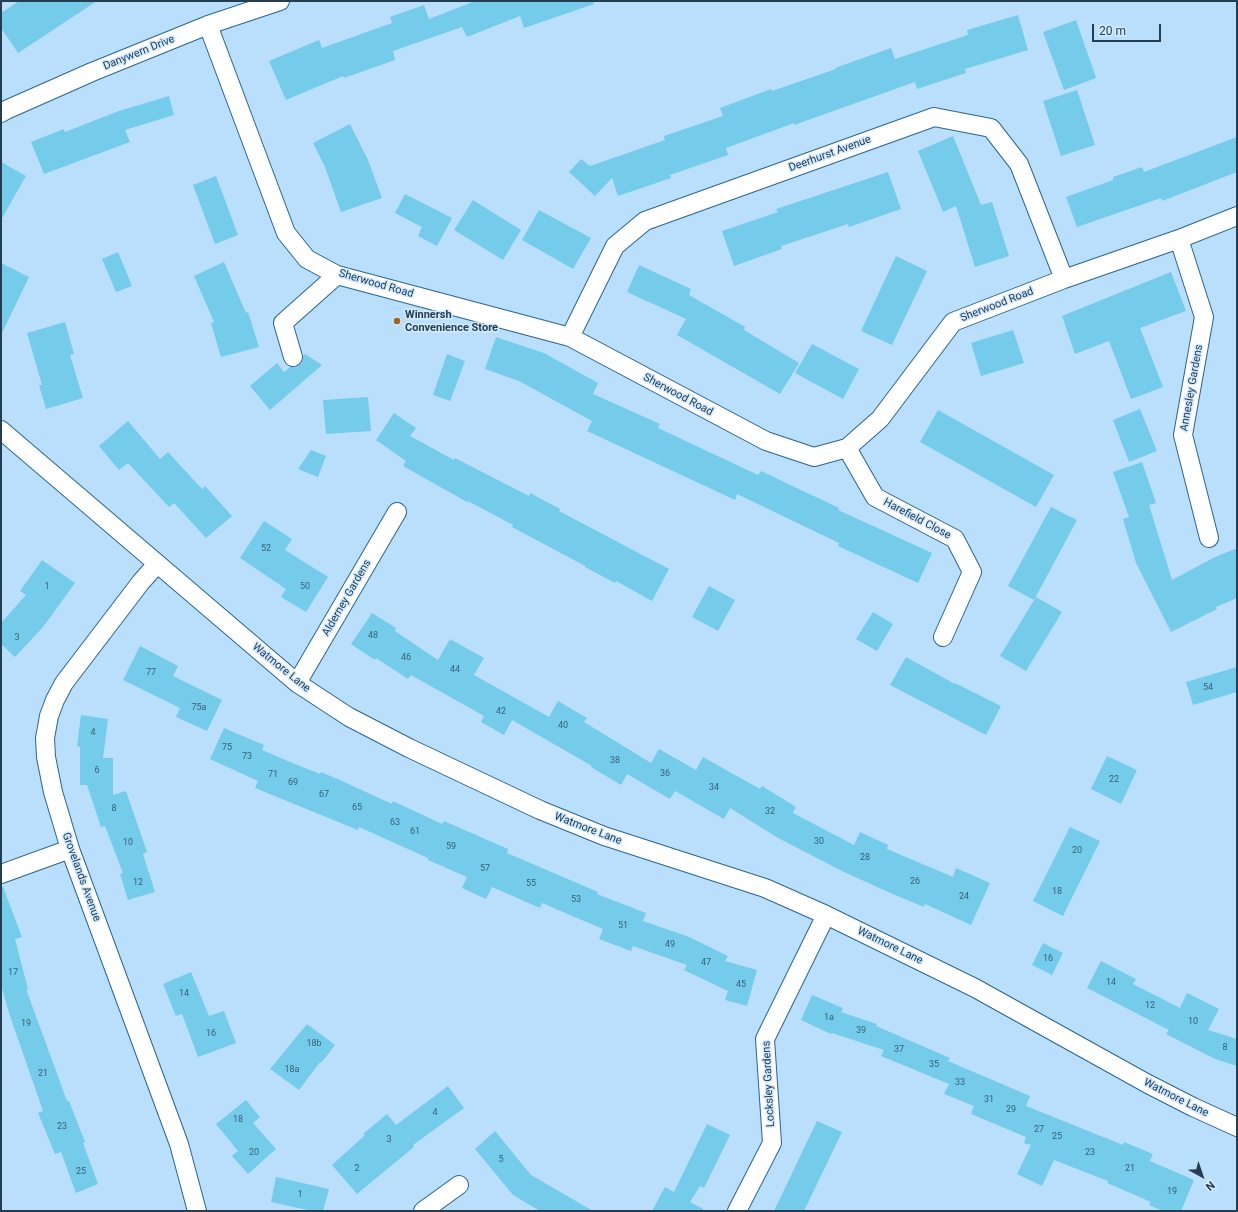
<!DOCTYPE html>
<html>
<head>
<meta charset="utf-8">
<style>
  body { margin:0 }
  #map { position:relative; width:1238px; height:1212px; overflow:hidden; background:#badffd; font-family:Roboto,sans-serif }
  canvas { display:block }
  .frame { position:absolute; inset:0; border:2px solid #233d51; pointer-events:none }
  .north { position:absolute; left:1182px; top:1156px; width:40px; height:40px; -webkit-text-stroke:3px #d2eaff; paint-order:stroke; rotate:140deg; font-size:11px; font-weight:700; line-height:16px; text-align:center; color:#233d51 }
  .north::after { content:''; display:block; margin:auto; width:14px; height:18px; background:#233d51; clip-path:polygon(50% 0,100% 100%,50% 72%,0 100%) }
  .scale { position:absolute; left:1092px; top:24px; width:69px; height:18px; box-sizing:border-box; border:2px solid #233d51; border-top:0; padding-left:5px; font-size:12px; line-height:14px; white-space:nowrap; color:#233d51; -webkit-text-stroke:3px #d2eaff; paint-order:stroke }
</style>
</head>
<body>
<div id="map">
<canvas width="1238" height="1212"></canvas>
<div class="frame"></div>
<div class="north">N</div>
<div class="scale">20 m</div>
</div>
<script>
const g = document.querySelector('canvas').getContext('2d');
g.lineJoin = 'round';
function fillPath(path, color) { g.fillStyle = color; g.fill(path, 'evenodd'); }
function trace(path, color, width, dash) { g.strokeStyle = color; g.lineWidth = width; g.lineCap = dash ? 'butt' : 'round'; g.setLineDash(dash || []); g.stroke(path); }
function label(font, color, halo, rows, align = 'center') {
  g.font = font + ' Roboto,sans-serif'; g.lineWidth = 3; g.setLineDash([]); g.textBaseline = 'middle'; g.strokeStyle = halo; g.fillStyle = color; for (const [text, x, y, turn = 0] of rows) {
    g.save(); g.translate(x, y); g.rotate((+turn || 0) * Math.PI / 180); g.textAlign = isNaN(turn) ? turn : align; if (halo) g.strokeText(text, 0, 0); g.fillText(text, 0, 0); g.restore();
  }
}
fillPath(new Path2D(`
  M 19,1 L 97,1 L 18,53 L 1,28 L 1,13 Z
  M 475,1 L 593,1 L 594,4 L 524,28 L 520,16 L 467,37 L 462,27 L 393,51 L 395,60 L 344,78 L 343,76 L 286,100 L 269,61 L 319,40 L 322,48 L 392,23 L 390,17 L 424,5 L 429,19 Z
  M 1018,15 L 1028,50 L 965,69 L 966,73 L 917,89 L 915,82 L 794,125 L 794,123 L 726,148 L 728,155 L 670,175 L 671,178 L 618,196 L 612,178 L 595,196 L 569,172 L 581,159 L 590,166 L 665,140 L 664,136 L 723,116 L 720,108 L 771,89 L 772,91 L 836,69 L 835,68 L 891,48 L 895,59 L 968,35 L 967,30 Z
  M 1076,20 L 1096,78 L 1064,90 L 1043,32 Z
  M 1077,90 L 1095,145 L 1061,156 L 1043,101 Z
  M 169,96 L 174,115 L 125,130 L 130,142 L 44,174 L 31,142 L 64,129 L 65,132 L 119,111 Z
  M 350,124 L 368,160 L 382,198 L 341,212 L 325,167 L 313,143 Z
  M 953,136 L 981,205 L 992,202 L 1009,256 L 975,267 L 956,206 L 943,212 L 918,151 Z
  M 1237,137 L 1237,172 L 1162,201 L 1161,198 L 1077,227 L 1066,197 L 1113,180 L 1113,177 L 1142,167 L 1144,172 Z
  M 1,162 L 26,176 L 1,220 Z
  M 888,172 L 901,209 L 849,227 L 848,224 L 781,246 L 782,249 L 734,266 L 722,231 L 778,212 L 776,209 Z
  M 216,176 L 238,235 L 215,244 L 193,185 Z
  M 405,194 L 452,218 L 437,246 L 418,236 L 422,227 L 395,213 Z
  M 473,200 L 521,230 L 503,260 L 454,230 Z
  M 539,210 L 591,238 L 573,269 L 522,240 Z
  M 118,252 L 132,286 L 116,292 L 102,259 Z
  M 896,256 L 927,271 L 892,345 L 861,331 Z
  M 224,262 L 246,313 L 248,312 L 259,347 L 221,357 L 211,323 L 214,322 L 194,276 Z
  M 1,263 L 29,277 L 1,335 Z
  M 639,265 L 691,289 L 689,295 L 745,327 L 744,330 L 799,363 L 780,394 L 677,335 L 686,319 L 627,292 Z
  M 1171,272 L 1186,311 L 1140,328 L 1163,387 L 1131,399 L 1109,341 L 1075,354 L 1062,316 Z
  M 65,322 L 74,354 L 70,355 L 83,398 L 46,409 L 39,385 L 42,385 L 27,333 Z
  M 1013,330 L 1024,363 L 981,376 L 971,343 Z
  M 496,337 L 544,353 L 598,383 L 593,394 L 660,424 L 658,428 L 758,475 L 761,471 L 839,508 L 838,510 L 932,553 L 918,583 L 838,546 L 839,543 L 737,494 L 735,500 L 587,431 L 592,421 L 519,381 L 485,369 Z
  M 812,344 L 859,369 L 843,399 L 795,373 Z
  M 305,354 L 322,365 L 270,410 L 250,386 L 277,363 L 284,372 L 290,367 L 296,367 L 301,364 L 303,360 L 303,356 Z
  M 447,354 L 465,361 L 450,401 L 433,395 Z
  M 368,397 L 371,431 L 326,434 L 323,400 Z
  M 1140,409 L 1157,451 L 1129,462 L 1113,420 Z
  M 938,410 L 1054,475 L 1036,507 L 920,442 Z
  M 394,413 L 416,428 L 410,436 L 454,460 L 455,458 L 529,496 L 530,493 L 560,509 L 559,511 L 669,569 L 652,601 L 616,581 L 615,583 L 585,567 L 585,566 L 512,527 L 513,525 L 468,501 L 467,502 L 403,466 L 406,461 L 376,440 Z
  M 128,421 L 160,459 L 168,452 L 202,489 L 205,486 L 232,516 L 206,538 L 174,503 L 169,507 L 128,463 L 119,470 L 99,446 Z
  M 311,450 L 326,456 L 318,477 L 298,469 Z
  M 1142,462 L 1156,503 L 1149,505 L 1172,580 L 1213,558 L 1237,548 L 1237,598 L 1216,607 L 1217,609 L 1171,632 L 1136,563 L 1123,519 L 1129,517 L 1113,472 Z
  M 1051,507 L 1077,520 L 1034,600 L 1008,586 Z
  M 264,521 L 292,539 L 285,550 L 328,577 L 306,612 L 281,597 L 286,589 L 240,558 Z
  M 42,560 L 75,583 L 43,627 L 15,657 L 1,644 L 1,623 L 26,595 L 20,591 Z
  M 709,586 L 735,600 L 718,631 L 692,617 Z
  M 1036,597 L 1062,612 L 1026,671 L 1000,656 Z
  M 873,612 L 893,624 L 877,651 L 856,639 Z
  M 372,613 L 396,628 L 395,631 L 438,660 L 450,639 L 484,658 L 474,675 L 549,717 L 558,701 L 587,718 L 584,722 L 651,763 L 659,749 L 696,770 L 703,757 L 760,789 L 762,786 L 796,807 L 793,813 L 854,845 L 860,832 L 888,845 L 887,849 L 953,877 L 956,868 L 990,883 L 971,925 L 925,904 L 924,907 L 895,895 L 844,872 L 778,838 L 730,808 L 724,819 L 675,791 L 670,799 L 627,774 L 621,785 L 591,767 L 592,766 L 512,720 L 504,735 L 481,722 L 484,716 L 411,675 L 408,679 L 376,658 L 375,660 L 351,644 Z
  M 140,646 L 178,666 L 173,676 L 222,700 L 207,731 L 176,717 L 180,708 L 123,680 Z
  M 906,657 L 955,684 L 955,683 L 1001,706 L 986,735 L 890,685 Z
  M 1237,667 L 1237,692 L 1193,705 L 1186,682 Z
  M 81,715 L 108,719 L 103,758 L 113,758 L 113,795 L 126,791 L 147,852 L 143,854 L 155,892 L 128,900 L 120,874 L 123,873 L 105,826 L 101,827 L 87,785 L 80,785 L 80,747 L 77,746 Z
  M 224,728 L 264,745 L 262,750 L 290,762 L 320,774 L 321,772 L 342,781 L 392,804 L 393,801 L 442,824 L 444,821 L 508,849 L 507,853 L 598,892 L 597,894 L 646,913 L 643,921 L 689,937 L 728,956 L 725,961 L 757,970 L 747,1006 L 725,1000 L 728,991 L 684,970 L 687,965 L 633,946 L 631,951 L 599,939 L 603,929 L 542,903 L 540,908 L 492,887 L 486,899 L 462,888 L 467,877 L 428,860 L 428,858 L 359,827 L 358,830 L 255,788 L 258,781 L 210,759 Z
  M 1107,756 L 1137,770 L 1121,804 L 1091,789 Z
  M 1070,827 L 1100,841 L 1063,916 L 1033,901 Z
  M 1,887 L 3,887 L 22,937 L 15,939 L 28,989 L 26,989 L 67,1101 L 69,1101 L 85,1142 L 83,1143 L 98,1184 L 76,1193 L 61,1152 L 55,1154 L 38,1113 L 43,1111 L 9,1013 L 1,984 Z
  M 1043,943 L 1063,953 L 1052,975 L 1032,965 Z
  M 1101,961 L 1136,979 L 1133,984 L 1180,1008 L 1187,993 L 1219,1009 L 1208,1030 L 1237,1039 L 1237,1066 L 1215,1059 L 1166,1034 L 1169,1030 L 1087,988 Z
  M 191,972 L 209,1016 L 224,1011 L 236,1043 L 198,1057 L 182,1014 L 176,1016 L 163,984 Z
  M 812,995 L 843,1008 L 841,1012 L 877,1024 L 876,1026 L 950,1058 L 948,1061 L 1030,1096 L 1026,1106 L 1123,1145 L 1124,1142 L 1153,1154 L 1150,1161 L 1194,1180 L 1181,1211 L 1163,1211 L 1149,1205 L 1151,1202 L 1107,1183 L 1108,1181 L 1054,1160 L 1042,1186 L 1017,1174 L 1031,1145 L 1024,1143 L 1026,1137 L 971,1114 L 974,1106 L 944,1094 L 949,1084 L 881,1056 L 884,1050 L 832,1033 L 831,1034 L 801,1020 Z
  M 307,1024 L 335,1045 L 321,1063 L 320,1062 L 299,1090 L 270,1069 Z
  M 448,1086 L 464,1108 L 413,1145 L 414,1147 L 357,1194 L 332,1165 L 365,1135 L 363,1134 L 387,1114 L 396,1125 Z
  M 246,1100 L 260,1117 L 253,1123 L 276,1149 L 248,1174 L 232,1156 L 238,1151 L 216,1124 Z
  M 817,1121 L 842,1132 L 804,1211 L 774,1211 Z
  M 707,1124 L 730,1135 L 704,1188 L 700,1186 L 690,1202 L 707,1211 L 652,1211 L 665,1187 L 674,1192 Z
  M 495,1131 L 531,1175 L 593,1211 L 540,1211 L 513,1195 L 475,1149 Z
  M 276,1177 L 329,1189 L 323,1211 L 312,1211 L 271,1202 Z`), '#74cbea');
const street = new Path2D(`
  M 208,25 L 286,233 L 307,259 L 337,275 L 570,337 L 766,441 L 814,457 L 847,448 L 880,419 L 953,322 L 1064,279 L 1179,239 L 1237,216
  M 1,113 L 6,110 L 92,72 L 208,25 L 280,1
  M 1179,239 L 1204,317 L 1183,435 L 1209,538
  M 570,337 L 615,246 L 645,221 L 934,117 L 991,128 L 1019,164 L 1064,279
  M 293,357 L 283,323 L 337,275
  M 1,430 L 297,683 L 349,717 L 409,748 L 540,810 L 604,836 L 765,888 L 826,915 L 975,988 L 1148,1084 L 1193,1107 L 1237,1127
  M 847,448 L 875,497 L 955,539 L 972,572 L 943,637
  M 157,564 L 141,582 L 64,683 L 55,700 L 49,716 L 45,738 L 46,757 L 53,792 L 70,849 L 179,1144 L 197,1211
  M 297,683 L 397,512
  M 1,874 L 70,849
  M 423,1211 L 459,1185
  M 737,1211 L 772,1143 L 765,1039 L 826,915`);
trace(street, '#286591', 20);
trace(street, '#fff', 18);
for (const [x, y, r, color] of [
  [397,321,4,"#9f6424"]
]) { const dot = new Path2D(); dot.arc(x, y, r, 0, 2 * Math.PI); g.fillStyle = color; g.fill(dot); trace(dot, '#d2eaff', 1.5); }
label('9px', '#376077', null, [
  ["52",266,549],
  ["1",47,587],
  ["50",305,587],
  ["48",373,636],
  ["3",17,638],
  ["46",406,658],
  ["44",455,670],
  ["77",151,673],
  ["54",1208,688],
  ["75a",199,708],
  ["42",501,712],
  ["40",563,726],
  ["4",93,733],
  ["75",227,748],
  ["73",247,757],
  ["38",615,761],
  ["6",97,771],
  ["36",665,774],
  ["71",273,775],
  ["22",1114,780],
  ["69",293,783],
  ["34",714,788],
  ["67",324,795],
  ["65",357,808],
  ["8",114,809],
  ["32",770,812],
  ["63",395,823],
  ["61",415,832],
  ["30",819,842],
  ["10",128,843],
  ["59",451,847],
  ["20",1077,851],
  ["28",865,858],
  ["57",485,869],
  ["26",915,882],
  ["12",138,883],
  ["55",531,884],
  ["18",1057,892],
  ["24",964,897],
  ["53",576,900],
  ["51",623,926],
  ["49",670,945],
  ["16",1048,959],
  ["47",706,963],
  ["17",13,973],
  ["14",1111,983],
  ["45",741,985],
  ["14",184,994],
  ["12",1150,1006],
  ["1a",829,1018],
  ["10",1193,1022],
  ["19",26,1024],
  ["39",861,1031],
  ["16",211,1034],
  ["18b",314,1044],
  ["8",1225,1048],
  ["37",899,1050],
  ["35",934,1065],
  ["18a",292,1070],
  ["21",43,1074],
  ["33",960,1083],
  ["31",989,1100],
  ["29",1011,1110],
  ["4",435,1113],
  ["18",238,1120],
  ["23",62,1127],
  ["27",1039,1130],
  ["25",1057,1137],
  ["3",389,1140],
  ["20",254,1153],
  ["23",1090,1153],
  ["5",501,1160],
  ["2",357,1169],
  ["21",1130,1169],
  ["25",81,1172],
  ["19",1172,1192],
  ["1",300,1195]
]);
label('11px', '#233d51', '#d2eaff', [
  ["Danywern Drive",139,53,-22],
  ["Deerhurst Avenue",830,154,-20],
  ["Sherwood Road",376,284,16],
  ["Sherwood Road",997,305,-21],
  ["Annesley Gardens",1192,388,-80],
  ["Sherwood Road",678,395,28],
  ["Harefield Close",917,519,28],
  ["Alderney Gardens",347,598,-60],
  ["Watmore Lane",281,668,39],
  ["Watmore Lane",588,829,21],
  ["Grovelands Avenue",81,877,70],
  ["Watmore Lane",890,946,26],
  ["Locksley Gardens",769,1084,-93],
  ["Watmore Lane",1176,1098,27]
]);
label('bold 11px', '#233d51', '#d2eaff', [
  ["Winnersh",405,315],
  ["Convenience Store",405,328]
], 'left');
</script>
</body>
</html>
